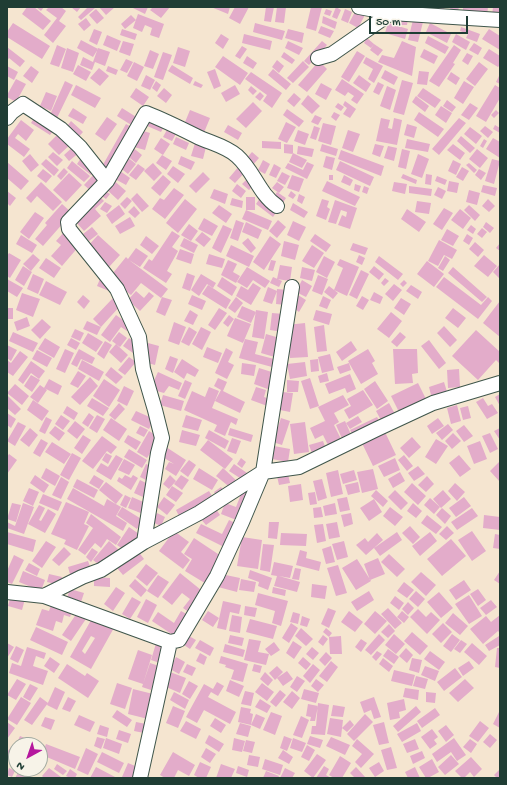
<!DOCTYPE html>
<html>
<head>
<meta charset="utf-8">
<style>
  body { margin:0 }
  #map { position:relative; width:507px; height:785px; overflow:hidden; background:#f5e5d0; font-family:"Gochi Hand",sans-serif }
  canvas { display:block }
  .frame { position:absolute; inset:0; border:8px solid #1f3d34; pointer-events:none }
  .north { position:absolute; left:8px; top:737px; width:40px; height:40px; box-sizing:border-box; background:#f7f3e8; border:1px solid #a1aaa0; border-radius:50%; rotate:220deg; font-size:11px; font-weight:700; line-height:16px; text-align:center; color:#1f3d34 }
  .north::after { content:''; display:block; margin:auto; width:14px; height:18px; background:#b5179e; clip-path:polygon(50% 0,100% 100%,50% 72%,0 100%) }
  .scale { position:absolute; left:369px; top:16px; width:99px; height:18px; box-sizing:border-box; border:2px solid #1f3d34; border-top:0; padding-left:5px; font-size:12px; line-height:14px; white-space:nowrap; color:#1f3d34; -webkit-text-stroke:3px #f7f3e8; paint-order:stroke }
</style>
</head>
<body>
<div id="map">
<canvas width="507" height="785"></canvas>
<div class="frame"></div>
<div class="north">N</div>
<div class="scale">50 m</div>
</div>
<script>
const g = document.querySelector('canvas').getContext('2d');
g.lineJoin = 'round';
function fillPath(path, color) { g.fillStyle = color; g.fill(path, 'evenodd'); }
function trace(path, color, width, dash) { g.strokeStyle = color; g.lineWidth = width; g.lineCap = dash ? 'butt' : 'round'; g.setLineDash(dash || []); g.stroke(path); }
fillPath(new Path2D(`
  M 27,7 L 34,7 L 51,21 L 43,30 L 22,14 Z
  M 36,7 L 44,7 L 41,11 Z
  M 49,7 L 61,7 L 66,11 L 59,21 L 66,26 L 53,43 L 44,35 L 57,18 L 46,10 Z
  M 71,7 L 81,7 L 77,12 Z
  M 88,7 L 93,7 L 95,8 L 81,20 L 78,17 Z
  M 99,7 L 115,7 L 106,15 Z
  M 131,7 L 148,7 L 145,14 Z
  M 153,7 L 170,7 L 161,18 L 150,10 Z
  M 211,7 L 230,7 L 228,14 Z
  M 235,7 L 249,7 L 240,24 L 229,18 Z
  M 266,7 L 274,7 L 271,22 L 264,21 Z
  M 277,7 L 286,7 L 284,23 L 275,22 Z
  M 311,7 L 322,7 L 316,31 L 306,28 Z
  M 336,7 L 341,10 L 337,19 L 332,17 Z
  M 431,7 L 444,7 L 445,11 L 431,12 Z
  M 451,7 L 459,7 L 458,11 L 450,9 Z
  M 463,7 L 488,7 L 487,16 L 463,12 Z
  M 493,7 L 500,8 L 500,17 L 492,16 Z
  M 96,9 L 104,18 L 97,24 L 89,15 Z
  M 326,9 L 332,11 L 330,16 L 324,14 Z
  M 345,9 L 352,12 L 348,23 L 341,20 Z
  M 356,10 L 365,15 L 358,28 L 349,23 Z
  M 138,14 L 164,24 L 159,38 L 150,35 L 152,28 L 145,25 L 142,32 L 133,28 Z
  M 131,15 L 136,20 L 125,29 L 121,24 Z
  M 323,16 L 337,22 L 335,29 L 322,23 Z
  M 414,16 L 424,18 L 418,42 L 408,40 Z
  M 392,17 L 399,18 L 398,23 L 391,22 Z
  M 86,18 L 91,25 L 84,31 L 78,24 Z
  M 400,19 L 408,19 L 407,25 L 400,25 Z
  M 13,23 L 50,46 L 42,59 L 7,37 L 7,32 Z
  M 255,23 L 285,31 L 282,40 L 253,32 Z
  M 388,23 L 408,29 L 405,39 L 385,33 Z
  M 430,23 L 451,34 L 447,43 L 426,32 Z
  M 321,26 L 334,31 L 330,38 L 318,33 Z
  M 461,27 L 480,34 L 477,42 L 466,38 L 468,34 L 460,31 Z
  M 94,29 L 102,32 L 97,45 L 89,41 Z
  M 122,29 L 137,34 L 135,40 L 120,35 Z
  M 288,29 L 304,33 L 302,43 L 285,38 Z
  M 489,29 L 500,36 L 500,50 L 482,39 Z
  M 221,34 L 229,39 L 223,49 L 215,43 Z
  M 244,34 L 272,41 L 270,50 L 242,43 Z
  M 456,34 L 470,42 L 466,50 L 452,42 Z
  M 107,35 L 121,41 L 117,51 L 103,45 Z
  M 428,36 L 449,47 L 445,54 L 425,43 Z
  M 367,38 L 374,44 L 371,48 L 364,43 Z
  M 81,40 L 98,49 L 93,57 L 77,48 Z
  M 123,41 L 134,44 L 130,56 L 119,52 Z
  M 288,41 L 303,48 L 299,55 L 285,48 Z
  M 322,41 L 327,45 L 309,65 L 304,61 Z
  M 402,41 L 416,47 L 412,76 L 378,62 L 382,55 L 394,58 Z
  M 474,43 L 482,48 L 478,55 L 469,50 Z
  M 374,44 L 383,50 L 378,56 L 370,50 Z
  M 57,45 L 66,49 L 59,67 L 50,64 Z
  M 454,45 L 461,50 L 453,63 L 455,64 L 439,87 L 429,81 Z
  M 242,46 L 247,49 L 240,59 L 235,56 Z
  M 7,47 L 25,61 L 20,67 L 9,58 L 7,61 Z
  M 178,47 L 190,51 L 185,67 L 173,63 Z
  M 67,48 L 79,53 L 73,72 L 61,68 Z
  M 98,48 L 110,52 L 105,66 L 95,62 L 92,70 L 80,65 L 83,57 L 93,62 Z
  M 424,49 L 438,56 L 434,64 L 420,57 Z
  M 489,49 L 500,56 L 500,65 L 498,67 L 483,58 Z
  M 150,50 L 159,54 L 153,69 L 144,66 Z
  M 357,51 L 365,56 L 349,82 L 341,77 Z
  M 163,52 L 172,55 L 163,80 L 154,77 Z
  M 284,52 L 295,60 L 292,64 L 281,57 Z
  M 467,53 L 473,56 L 468,65 L 462,61 Z
  M 223,56 L 248,73 L 240,85 L 215,67 Z
  M 247,56 L 257,63 L 253,69 L 243,63 Z
  M 366,57 L 383,66 L 374,83 L 368,79 L 373,69 L 363,63 Z
  M 126,59 L 133,62 L 127,73 L 120,70 Z
  M 277,60 L 284,66 L 279,73 L 272,67 Z
  M 303,61 L 309,67 L 293,83 L 287,78 Z
  M 319,61 L 327,69 L 307,92 L 298,85 Z
  M 134,62 L 144,67 L 137,81 L 127,76 Z
  M 479,62 L 488,69 L 475,86 L 466,79 Z
  M 78,65 L 91,72 L 86,81 L 73,74 Z
  M 172,65 L 193,78 L 190,84 L 168,71 Z
  M 7,66 L 18,72 L 14,80 L 7,76 Z
  M 31,66 L 39,72 L 32,83 L 23,76 Z
  M 108,66 L 118,70 L 116,75 L 106,71 Z
  M 99,68 L 109,76 L 100,86 L 90,78 Z
  M 215,69 L 221,86 L 214,89 L 207,72 Z
  M 273,69 L 291,84 L 286,90 L 268,75 Z
  M 385,70 L 398,77 L 394,85 L 381,78 Z
  M 419,71 L 429,72 L 427,85 L 417,84 Z
  M 251,72 L 282,93 L 272,108 L 263,101 L 267,95 L 245,79 Z
  M 451,72 L 460,78 L 456,85 L 447,79 Z
  M 500,74 L 500,84 L 496,82 Z
  M 146,75 L 155,80 L 150,90 L 141,86 Z
  M 359,75 L 371,84 L 366,92 L 353,83 Z
  M 16,79 L 26,84 L 16,102 L 7,97 L 7,95 Z
  M 342,79 L 364,94 L 357,104 L 351,100 L 354,96 L 348,92 L 345,96 L 335,90 Z
  M 402,80 L 413,83 L 404,115 L 393,112 Z
  M 65,81 L 73,85 L 56,120 L 49,117 Z
  M 156,81 L 161,85 L 157,92 L 152,88 Z
  M 195,81 L 203,85 L 201,88 L 193,85 Z
  M 464,81 L 474,87 L 463,104 L 454,98 Z
  M 378,82 L 384,85 L 379,95 L 373,92 Z
  M 321,83 L 332,89 L 326,100 L 315,94 Z
  M 76,85 L 101,98 L 95,108 L 71,95 Z
  M 235,85 L 240,94 L 226,102 L 221,93 Z
  M 495,85 L 500,88 L 500,98 L 486,122 L 476,116 Z
  M 251,86 L 257,91 L 253,95 L 248,90 Z
  M 387,86 L 396,90 L 390,110 L 380,106 Z
  M 136,88 L 149,97 L 143,106 L 130,97 Z
  M 164,88 L 172,95 L 166,103 L 157,96 Z
  M 423,88 L 441,100 L 435,108 L 417,96 Z
  M 46,92 L 57,96 L 51,111 L 40,106 Z
  M 260,92 L 264,96 L 260,101 L 255,97 Z
  M 294,93 L 301,99 L 294,107 L 287,101 Z
  M 308,95 L 320,106 L 312,114 L 301,104 Z
  M 416,96 L 429,106 L 425,112 L 412,102 Z
  M 447,100 L 456,107 L 452,112 L 443,106 Z
  M 345,101 L 356,109 L 350,118 L 343,114 L 347,108 L 343,105 Z
  M 253,102 L 262,111 L 246,128 L 236,119 Z
  M 338,103 L 344,107 L 341,111 L 335,107 Z
  M 470,103 L 478,108 L 469,120 L 461,115 Z
  M 441,106 L 452,113 L 446,123 L 435,115 Z
  M 73,108 L 87,117 L 83,124 L 68,116 Z
  M 122,108 L 141,120 L 136,128 L 117,116 Z
  M 287,109 L 304,121 L 299,127 L 283,115 Z
  M 190,110 L 210,118 L 203,135 L 183,127 Z
  M 496,110 L 499,113 L 494,118 L 491,115 Z
  M 334,112 L 340,115 L 336,121 L 331,117 Z
  M 419,112 L 444,129 L 438,137 L 414,120 Z
  M 36,115 L 55,128 L 50,135 L 31,123 Z
  M 315,115 L 322,118 L 318,125 L 311,122 Z
  M 107,117 L 117,124 L 105,141 L 95,134 Z
  M 148,117 L 165,125 L 161,132 L 145,125 Z
  M 381,118 L 390,120 L 388,128 L 392,129 L 394,118 L 402,120 L 397,145 L 376,141 Z
  M 459,118 L 466,123 L 439,155 L 432,149 Z
  M 21,120 L 34,130 L 26,141 L 18,134 L 15,138 L 30,149 L 24,157 L 7,144 L 7,139 Z
  M 71,121 L 83,132 L 75,141 L 64,130 Z
  M 286,122 L 296,127 L 287,143 L 278,139 Z
  M 323,123 L 336,126 L 331,145 L 318,141 Z
  M 126,124 L 135,129 L 109,175 L 100,170 Z
  M 407,124 L 417,127 L 414,138 L 404,135 Z
  M 228,125 L 242,133 L 238,140 L 224,132 Z
  M 495,125 L 500,128 L 500,133 L 493,129 Z
  M 314,126 L 320,128 L 316,140 L 310,138 Z
  M 485,126 L 493,132 L 488,138 L 480,131 Z
  M 470,127 L 482,136 L 476,144 L 464,134 Z
  M 168,128 L 177,132 L 172,141 L 163,137 Z
  M 62,130 L 73,142 L 59,155 L 48,144 Z
  M 140,130 L 150,133 L 145,150 L 134,147 Z
  M 298,130 L 309,134 L 305,145 L 294,141 Z
  M 348,130 L 360,134 L 353,152 L 342,148 Z
  M 461,136 L 475,148 L 470,153 L 457,141 Z
  M 176,137 L 189,143 L 186,150 L 173,144 Z
  M 161,138 L 170,144 L 163,155 L 154,149 Z
  M 493,138 L 500,142 L 500,158 L 486,149 Z
  M 407,139 L 430,144 L 428,152 L 405,148 Z
  M 484,139 L 487,141 L 483,148 L 480,146 Z
  M 262,141 L 281,142 L 281,149 L 262,148 Z
  M 195,143 L 206,147 L 203,159 L 191,156 Z
  M 284,144 L 293,145 L 293,154 L 284,153 Z
  M 322,144 L 338,149 L 336,156 L 320,151 Z
  M 375,144 L 384,146 L 380,157 L 372,154 Z
  M 453,144 L 465,153 L 460,160 L 447,150 Z
  M 75,145 L 81,151 L 69,161 L 64,155 Z
  M 131,146 L 142,155 L 136,163 L 125,154 Z
  M 298,146 L 314,149 L 312,157 L 297,154 Z
  M 388,146 L 397,148 L 394,161 L 384,158 Z
  M 402,149 L 410,151 L 406,169 L 398,167 Z
  M 477,149 L 488,158 L 480,168 L 469,159 Z
  M 341,150 L 384,166 L 381,176 L 338,159 Z
  M 53,152 L 63,160 L 57,166 L 48,157 Z
  M 252,152 L 259,158 L 252,166 L 245,160 Z
  M 293,153 L 307,160 L 302,168 L 289,162 Z
  M 30,154 L 39,165 L 31,172 L 22,161 Z
  M 418,154 L 429,159 L 422,178 L 411,174 Z
  M 162,155 L 172,161 L 166,170 L 156,163 Z
  M 126,156 L 136,164 L 128,174 L 118,166 Z
  M 181,156 L 195,162 L 191,170 L 178,164 Z
  M 326,156 L 335,158 L 332,170 L 323,167 Z
  M 81,158 L 96,169 L 91,175 L 77,164 Z
  M 46,159 L 59,170 L 54,176 L 41,164 Z
  M 492,159 L 500,161 L 494,184 L 485,181 Z
  M 263,160 L 270,164 L 265,174 L 258,170 Z
  M 453,160 L 461,164 L 456,175 L 448,171 Z
  M 72,161 L 90,176 L 84,182 L 67,168 Z
  M 340,161 L 374,177 L 370,186 L 336,170 Z
  M 7,162 L 29,181 L 21,190 L 7,178 Z
  M 307,162 L 314,165 L 307,179 L 285,168 L 288,163 L 303,170 Z
  M 153,163 L 162,173 L 154,181 L 144,171 Z
  M 469,163 L 477,170 L 474,173 L 466,165 Z
  M 138,164 L 145,169 L 136,180 L 129,175 Z
  M 274,164 L 281,168 L 276,178 L 269,175 Z
  M 240,165 L 246,171 L 235,183 L 229,178 Z
  M 173,166 L 185,174 L 178,183 L 167,174 Z
  M 462,167 L 469,171 L 463,181 L 456,177 Z
  M 64,168 L 68,172 L 61,180 L 57,176 Z
  M 43,169 L 52,176 L 46,183 L 37,176 Z
  M 479,169 L 486,173 L 481,180 L 475,175 Z
  M 120,171 L 130,178 L 126,185 L 115,179 Z
  M 96,172 L 104,179 L 92,192 L 84,185 Z
  M 203,172 L 210,179 L 196,193 L 189,186 Z
  M 282,172 L 290,176 L 285,185 L 277,181 Z
  M 69,173 L 82,185 L 66,202 L 53,190 Z
  M 403,174 L 417,180 L 416,184 L 401,178 Z
  M 426,174 L 432,175 L 431,185 L 425,184 Z
  M 163,175 L 171,182 L 160,196 L 151,188 Z
  M 292,175 L 304,179 L 299,192 L 287,188 Z
  M 329,175 L 333,175 L 333,180 L 329,180 Z
  M 344,175 L 353,180 L 350,186 L 341,182 Z
  M 437,176 L 447,180 L 445,185 L 435,181 Z
  M 249,177 L 255,184 L 249,190 L 242,184 Z
  M 112,179 L 126,191 L 118,200 L 105,188 Z
  M 327,181 L 360,197 L 355,206 L 322,191 Z
  M 449,181 L 459,183 L 457,193 L 447,191 Z
  M 41,182 L 62,202 L 53,211 L 37,196 L 31,203 L 26,198 Z
  M 277,182 L 284,187 L 279,193 L 272,188 Z
  M 394,182 L 407,184 L 405,194 L 392,191 Z
  M 237,184 L 246,191 L 241,198 L 232,191 Z
  M 355,184 L 361,186 L 359,192 L 354,190 Z
  M 483,185 L 497,188 L 495,196 L 481,192 Z
  M 364,186 L 369,188 L 367,194 L 362,192 Z
  M 409,186 L 432,189 L 431,196 L 409,193 Z
  M 438,187 L 446,191 L 442,199 L 434,195 Z
  M 174,188 L 184,195 L 165,219 L 152,209 L 160,198 L 164,200 Z
  M 102,189 L 110,194 L 106,199 L 99,194 Z
  M 214,189 L 228,194 L 225,204 L 210,198 Z
  M 469,190 L 480,193 L 477,205 L 466,202 Z
  M 7,191 L 16,198 L 10,206 L 7,203 Z
  M 291,191 L 296,195 L 293,199 L 288,196 Z
  M 277,192 L 286,198 L 282,204 L 273,198 Z
  M 137,193 L 149,206 L 142,212 L 131,199 Z
  M 299,194 L 305,197 L 302,204 L 297,201 Z
  M 100,197 L 104,201 L 95,209 L 101,216 L 84,231 L 75,221 Z
  M 127,197 L 132,201 L 125,209 L 120,204 Z
  M 246,197 L 255,197 L 255,210 L 246,210 Z
  M 232,198 L 243,201 L 242,208 L 230,205 Z
  M 260,198 L 277,211 L 273,217 L 256,204 Z
  M 185,199 L 197,209 L 178,233 L 166,223 Z
  M 322,199 L 329,201 L 327,207 L 330,209 L 326,220 L 316,216 Z
  M 488,199 L 495,206 L 489,212 L 482,206 Z
  M 335,200 L 357,208 L 350,229 L 338,225 L 342,215 L 346,217 L 347,212 L 341,210 L 336,224 L 328,222 Z
  M 417,201 L 431,203 L 429,214 L 415,212 Z
  M 105,202 L 112,206 L 107,213 L 100,209 Z
  M 293,203 L 308,212 L 304,218 L 290,210 Z
  M 62,204 L 72,213 L 43,246 L 35,239 L 47,225 L 45,223 Z
  M 119,205 L 125,214 L 112,224 L 106,215 Z
  M 219,205 L 232,214 L 226,223 L 212,213 Z
  M 469,205 L 480,215 L 475,221 L 464,210 Z
  M 134,206 L 140,213 L 135,218 L 128,212 Z
  M 444,208 L 453,213 L 442,230 L 433,224 Z
  M 407,209 L 426,222 L 419,232 L 401,219 Z
  M 460,209 L 471,218 L 463,229 L 451,220 Z
  M 246,210 L 272,221 L 268,230 L 242,219 Z
  M 35,212 L 44,218 L 29,239 L 20,232 Z
  M 130,217 L 135,226 L 120,234 L 115,226 Z
  M 204,218 L 218,226 L 212,236 L 198,229 Z
  M 236,220 L 244,223 L 238,241 L 230,238 Z
  M 278,220 L 286,227 L 277,238 L 269,231 Z
  M 293,221 L 306,227 L 299,241 L 287,235 Z
  M 246,222 L 262,230 L 258,239 L 242,232 Z
  M 486,222 L 494,228 L 490,233 L 483,227 Z
  M 189,224 L 198,231 L 191,241 L 181,235 Z
  M 223,225 L 232,229 L 221,253 L 212,248 Z
  M 471,225 L 476,229 L 473,234 L 467,230 Z
  M 92,227 L 98,234 L 89,241 L 83,234 Z
  M 482,228 L 487,232 L 482,238 L 477,234 Z
  M 447,229 L 459,236 L 453,246 L 441,240 Z
  M 172,231 L 180,236 L 172,247 L 178,251 L 167,271 L 172,274 L 166,283 L 143,268 L 149,259 L 152,261 Z
  M 64,232 L 80,245 L 62,266 L 51,256 L 61,245 L 56,241 Z
  M 202,232 L 211,239 L 204,247 L 195,240 Z
  M 315,234 L 331,245 L 326,252 L 310,241 Z
  M 467,234 L 473,238 L 469,245 L 463,241 Z
  M 21,235 L 37,245 L 32,253 L 16,244 Z
  M 98,235 L 120,255 L 109,267 L 87,247 Z
  M 146,236 L 159,246 L 152,254 L 140,245 Z
  M 270,236 L 281,244 L 264,270 L 253,262 Z
  M 184,238 L 198,245 L 194,253 L 180,246 Z
  M 248,238 L 256,248 L 251,253 L 242,243 Z
  M 439,240 L 457,250 L 452,259 L 444,255 L 438,266 L 428,261 Z
  M 284,241 L 299,245 L 295,260 L 281,256 Z
  M 475,242 L 484,250 L 478,257 L 469,249 Z
  M 353,243 L 368,248 L 365,255 L 350,250 Z
  M 500,243 L 500,251 L 496,248 Z
  M 231,245 L 254,256 L 249,267 L 226,256 Z
  M 312,245 L 324,253 L 314,268 L 302,261 Z
  M 136,248 L 148,256 L 140,267 L 129,260 L 168,289 L 161,298 L 141,283 L 131,295 L 109,278 L 126,257 L 128,259 Z
  M 180,249 L 194,254 L 191,264 L 176,259 Z
  M 9,253 L 21,260 L 10,278 L 7,276 L 7,256 Z
  M 33,254 L 40,260 L 31,271 L 23,264 Z
  M 209,254 L 225,259 L 222,268 L 206,264 Z
  M 359,255 L 365,258 L 362,265 L 356,262 Z
  M 484,255 L 497,266 L 488,277 L 474,266 Z
  M 324,256 L 335,262 L 327,278 L 316,272 Z
  M 379,256 L 403,274 L 398,280 L 375,262 Z
  M 445,256 L 450,260 L 443,271 L 438,268 Z
  M 46,258 L 61,268 L 54,278 L 39,268 Z
  M 340,259 L 359,267 L 347,296 L 334,290 L 343,268 L 337,265 Z
  M 228,260 L 237,264 L 233,272 L 240,276 L 236,283 L 221,275 Z
  M 271,260 L 276,261 L 273,271 L 268,270 Z
  M 427,261 L 444,274 L 434,287 L 417,274 Z
  M 500,264 L 500,279 L 493,272 Z
  M 280,265 L 292,267 L 290,281 L 277,279 Z
  M 23,266 L 32,272 L 24,286 L 15,280 Z
  M 374,266 L 384,274 L 379,280 L 369,272 Z
  M 247,267 L 270,281 L 265,288 L 253,280 L 247,288 L 237,282 Z
  M 302,267 L 315,270 L 312,281 L 300,278 Z
  M 453,267 L 487,297 L 482,302 L 448,273 Z
  M 361,270 L 369,274 L 357,299 L 349,295 Z
  M 187,273 L 195,276 L 190,291 L 182,288 Z
  M 33,274 L 44,279 L 38,294 L 27,289 Z
  M 201,274 L 216,283 L 213,288 L 207,284 L 199,296 L 191,290 Z
  M 318,275 L 328,279 L 322,295 L 312,291 Z
  M 222,277 L 237,287 L 232,296 L 217,286 Z
  M 273,277 L 282,281 L 279,287 L 270,283 Z
  M 444,277 L 481,305 L 488,297 L 492,301 L 478,319 L 436,287 Z
  M 385,278 L 389,281 L 384,286 L 381,283 Z
  M 7,279 L 23,288 L 17,297 L 7,291 Z
  M 100,279 L 112,284 L 109,291 L 97,286 Z
  M 302,280 L 312,286 L 306,297 L 296,292 Z
  M 404,280 L 407,283 L 403,287 L 400,284 Z
  M 46,281 L 67,292 L 60,305 L 39,295 Z
  M 253,283 L 261,288 L 251,305 L 236,296 L 241,286 L 248,290 Z
  M 394,284 L 402,290 L 393,301 L 385,294 Z
  M 208,285 L 231,300 L 226,309 L 202,294 Z
  M 411,285 L 422,292 L 418,299 L 406,291 Z
  M 329,286 L 338,293 L 333,299 L 324,292 Z
  M 268,287 L 277,291 L 272,304 L 263,301 Z
  M 277,289 L 288,290 L 286,305 L 276,304 Z
  M 136,291 L 144,298 L 149,292 L 154,296 L 140,311 L 128,300 Z
  M 374,292 L 383,297 L 380,304 L 370,300 Z
  M 22,293 L 40,299 L 33,317 L 16,310 Z
  M 83,295 L 90,301 L 84,309 L 77,302 Z
  M 192,295 L 206,301 L 202,310 L 188,304 Z
  M 298,295 L 306,300 L 299,312 L 291,306 Z
  M 323,296 L 331,300 L 327,309 L 319,306 Z
  M 362,296 L 369,300 L 363,310 L 356,306 Z
  M 162,297 L 172,300 L 165,316 L 156,312 Z
  M 236,297 L 243,303 L 235,313 L 228,308 Z
  M 113,298 L 121,305 L 101,327 L 93,319 Z
  M 401,298 L 411,304 L 404,315 L 394,308 Z
  M 500,301 L 500,337 L 483,323 Z
  M 242,306 L 256,312 L 251,323 L 237,317 Z
  M 7,308 L 13,308 L 13,319 L 7,319 Z
  M 219,308 L 227,313 L 215,330 L 208,325 Z
  M 453,308 L 466,318 L 458,328 L 445,318 Z
  M 190,310 L 198,315 L 193,325 L 184,321 Z
  M 256,310 L 268,312 L 264,339 L 252,337 Z
  M 316,310 L 332,314 L 329,325 L 313,320 Z
  M 391,312 L 402,321 L 389,338 L 377,329 Z
  M 272,313 L 284,314 L 283,332 L 270,330 Z
  M 116,315 L 131,326 L 127,331 L 121,327 L 110,342 L 101,335 Z
  M 229,315 L 234,319 L 228,327 L 223,323 Z
  M 27,317 L 30,326 L 17,331 L 14,322 Z
  M 235,318 L 251,324 L 243,343 L 227,336 Z
  M 42,319 L 51,327 L 40,339 L 31,330 Z
  M 87,321 L 101,327 L 97,335 L 83,329 Z
  M 174,322 L 186,327 L 179,345 L 168,341 Z
  M 305,323 L 308,357 L 290,358 L 287,325 Z
  M 324,325 L 327,351 L 317,352 L 314,327 Z
  M 444,326 L 457,340 L 450,347 L 437,333 Z
  M 189,327 L 197,332 L 189,346 L 181,342 Z
  M 201,327 L 211,332 L 202,350 L 192,344 Z
  M 75,329 L 84,333 L 80,341 L 71,337 Z
  M 476,330 L 500,352 L 500,364 L 496,360 L 478,380 L 452,356 Z
  M 13,332 L 38,343 L 33,352 L 9,341 Z
  M 119,332 L 127,338 L 120,347 L 112,341 Z
  M 400,332 L 406,337 L 397,347 L 391,342 Z
  M 88,333 L 103,342 L 96,352 L 82,343 Z
  M 266,334 L 283,339 L 278,358 L 261,353 Z
  M 45,338 L 60,347 L 54,358 L 38,349 Z
  M 71,338 L 80,343 L 76,350 L 67,345 Z
  M 129,338 L 139,345 L 133,353 L 123,346 Z
  M 245,339 L 258,342 L 255,354 L 274,359 L 272,367 L 239,358 Z
  M 429,340 L 446,363 L 439,369 L 421,346 Z
  M 105,341 L 112,345 L 104,359 L 97,354 Z
  M 351,341 L 357,350 L 342,361 L 336,352 Z
  M 148,343 L 159,346 L 155,365 L 144,362 Z
  M 116,344 L 128,355 L 121,363 L 109,352 Z
  M 7,345 L 17,350 L 11,361 L 7,358 Z
  M 207,347 L 222,353 L 218,363 L 203,357 Z
  M 226,348 L 233,352 L 228,362 L 234,365 L 227,379 L 215,373 Z
  M 65,349 L 74,353 L 65,373 L 56,369 Z
  M 79,349 L 95,358 L 92,364 L 81,359 L 77,367 L 71,364 Z
  M 368,349 L 375,361 L 372,363 L 378,374 L 361,384 L 348,361 Z
  M 393,349 L 417,349 L 418,373 L 412,374 L 413,383 L 395,384 Z
  M 37,350 L 52,358 L 47,367 L 32,359 Z
  M 20,351 L 28,357 L 13,376 L 7,372 L 7,360 L 11,363 Z
  M 330,354 L 334,370 L 322,373 L 318,357 Z
  M 170,356 L 178,359 L 173,373 L 165,369 Z
  M 129,357 L 136,362 L 125,375 L 118,370 Z
  M 182,359 L 199,370 L 195,377 L 187,373 L 184,379 L 174,372 Z
  M 318,359 L 319,371 L 311,372 L 310,360 Z
  M 82,360 L 104,372 L 99,381 L 78,369 Z
  M 31,361 L 45,371 L 39,379 L 31,373 L 23,384 L 18,380 Z
  M 305,362 L 307,376 L 290,379 L 287,364 Z
  M 242,363 L 256,365 L 254,376 L 241,374 Z
  M 349,363 L 351,370 L 340,374 L 337,367 Z
  M 111,367 L 123,377 L 116,384 L 105,375 Z
  M 259,368 L 278,374 L 273,391 L 254,384 Z
  M 459,369 L 460,387 L 448,388 L 447,370 Z
  M 78,371 L 86,376 L 78,388 L 70,384 Z
  M 158,372 L 182,383 L 179,390 L 169,386 L 164,393 L 150,389 Z
  M 327,373 L 329,381 L 320,383 L 318,376 Z
  M 350,374 L 356,389 L 347,393 L 345,388 L 329,394 L 325,384 Z
  M 31,375 L 40,380 L 32,392 L 24,386 Z
  M 90,377 L 98,386 L 80,405 L 71,397 Z
  M 218,378 L 227,382 L 223,391 L 245,402 L 240,413 L 215,401 L 221,390 L 214,386 Z
  M 310,378 L 319,406 L 310,409 L 301,381 Z
  M 49,379 L 62,386 L 58,395 L 44,388 Z
  M 104,379 L 120,390 L 109,407 L 93,396 Z
  M 185,380 L 192,383 L 185,399 L 178,396 Z
  M 287,380 L 299,381 L 298,392 L 287,392 Z
  M 375,381 L 388,401 L 377,409 L 364,389 Z
  M 444,382 L 448,395 L 432,399 L 429,387 Z
  M 418,383 L 426,399 L 399,412 L 391,396 Z
  M 15,384 L 29,396 L 22,405 L 7,393 Z
  M 40,385 L 47,390 L 38,403 L 30,397 Z
  M 124,386 L 134,391 L 127,406 L 117,401 Z
  M 209,387 L 219,391 L 212,408 L 238,419 L 236,425 L 231,422 L 225,436 L 214,431 L 217,425 L 184,410 L 192,391 L 205,397 Z
  M 256,387 L 266,390 L 264,397 L 273,400 L 270,407 L 251,400 Z
  M 363,390 L 373,405 L 349,419 L 344,410 L 351,406 L 347,399 Z
  M 282,392 L 293,393 L 290,412 L 280,410 Z
  M 500,394 L 500,406 L 495,397 Z
  M 7,395 L 21,409 L 15,415 L 7,408 Z
  M 163,395 L 184,401 L 181,411 L 160,405 Z
  M 343,395 L 349,405 L 334,413 L 339,422 L 334,425 L 343,443 L 330,449 L 323,435 L 315,439 L 310,428 L 325,421 L 318,407 Z
  M 92,398 L 109,408 L 103,416 L 87,406 Z
  M 483,398 L 488,406 L 492,404 L 498,413 L 487,419 L 476,402 Z
  M 33,400 L 49,411 L 42,421 L 27,410 Z
  M 119,403 L 125,409 L 115,420 L 109,415 Z
  M 389,403 L 395,414 L 382,422 L 376,411 Z
  M 457,405 L 461,421 L 451,424 L 447,408 Z
  M 67,406 L 78,413 L 74,420 L 63,413 Z
  M 468,406 L 471,418 L 463,420 L 460,408 Z
  M 136,411 L 154,419 L 149,429 L 131,420 Z
  M 7,413 L 16,419 L 11,428 L 7,425 Z
  M 89,413 L 94,417 L 88,427 L 82,423 Z
  M 61,415 L 70,421 L 63,430 L 55,424 Z
  M 97,415 L 105,419 L 97,433 L 89,428 Z
  M 186,415 L 202,420 L 198,431 L 182,427 Z
  M 358,416 L 362,422 L 350,429 L 346,423 Z
  M 46,417 L 52,420 L 45,434 L 39,431 Z
  M 377,417 L 381,424 L 354,437 L 350,430 Z
  M 111,418 L 127,429 L 119,441 L 103,430 Z
  M 281,418 L 290,421 L 282,445 L 273,442 Z
  M 438,418 L 444,426 L 432,434 L 427,426 Z
  M 75,421 L 85,429 L 77,439 L 67,431 Z
  M 345,421 L 353,439 L 344,443 L 336,425 Z
  M 18,422 L 26,426 L 15,446 L 7,441 Z
  M 305,422 L 309,452 L 294,454 L 290,424 Z
  M 448,424 L 453,430 L 442,440 L 436,433 Z
  M 464,425 L 473,436 L 464,442 L 456,431 Z
  M 55,426 L 65,433 L 59,441 L 49,433 Z
  M 140,426 L 148,430 L 144,437 L 136,433 Z
  M 30,428 L 38,435 L 29,447 L 20,440 Z
  M 230,428 L 253,435 L 251,442 L 228,435 Z
  M 500,428 L 500,440 L 494,431 Z
  M 182,430 L 200,435 L 196,446 L 179,442 Z
  M 209,430 L 229,441 L 225,449 L 205,438 Z
  M 384,430 L 396,455 L 373,466 L 361,441 Z
  M 149,431 L 160,438 L 147,458 L 137,452 Z
  M 453,433 L 461,441 L 452,449 L 445,441 Z
  M 490,433 L 498,449 L 490,453 L 482,436 Z
  M 83,435 L 91,440 L 82,454 L 74,448 Z
  M 128,435 L 141,442 L 136,450 L 124,442 Z
  M 102,436 L 117,447 L 111,454 L 107,451 L 93,469 L 82,461 Z
  M 412,437 L 421,447 L 409,458 L 400,448 Z
  M 232,438 L 241,441 L 236,454 L 227,451 Z
  M 41,439 L 48,443 L 40,457 L 33,453 Z
  M 436,439 L 448,446 L 436,464 L 425,457 Z
  M 208,440 L 233,459 L 225,469 L 200,450 Z
  M 323,441 L 327,452 L 313,456 L 309,445 Z
  M 480,441 L 487,459 L 474,464 L 467,446 Z
  M 52,442 L 71,454 L 64,464 L 45,452 Z
  M 274,446 L 290,449 L 288,462 L 272,459 Z
  M 166,447 L 186,460 L 176,476 L 165,469 L 169,462 L 174,464 L 161,456 Z
  M 129,449 L 147,460 L 142,468 L 124,457 Z
  M 72,453 L 81,458 L 69,480 L 60,475 Z
  M 106,453 L 112,456 L 108,464 L 102,460 Z
  M 9,454 L 17,460 L 7,474 L 7,457 Z
  M 116,455 L 123,459 L 111,480 L 96,471 L 101,463 L 108,467 Z
  M 404,455 L 413,466 L 407,471 L 398,460 Z
  M 459,455 L 471,469 L 460,477 L 449,463 Z
  M 241,458 L 246,462 L 242,468 L 237,464 Z
  M 395,458 L 400,470 L 384,477 L 378,466 Z
  M 124,459 L 135,465 L 129,475 L 118,470 Z
  M 189,460 L 196,465 L 188,477 L 180,471 Z
  M 500,461 L 500,482 L 490,471 Z
  M 146,464 L 154,467 L 148,481 L 140,477 Z
  M 234,464 L 247,473 L 243,480 L 229,471 Z
  M 418,466 L 425,474 L 414,481 L 408,473 Z
  M 46,468 L 60,476 L 55,486 L 41,478 Z
  M 199,468 L 218,480 L 212,490 L 193,479 Z
  M 223,468 L 238,482 L 232,489 L 216,476 Z
  M 373,469 L 378,489 L 362,493 L 357,472 Z
  M 338,470 L 343,494 L 331,497 L 326,473 Z
  M 354,470 L 357,480 L 343,484 L 340,474 Z
  M 400,472 L 405,481 L 393,488 L 388,479 Z
  M 288,474 L 290,483 L 279,485 L 277,476 Z
  M 35,475 L 49,485 L 44,493 L 30,483 Z
  M 94,475 L 104,481 L 99,489 L 89,483 Z
  M 125,475 L 131,478 L 133,475 L 138,478 L 131,490 L 117,481 L 119,477 L 122,479 Z
  M 170,475 L 176,481 L 169,489 L 163,484 Z
  M 181,475 L 189,480 L 182,490 L 174,484 Z
  M 427,476 L 434,484 L 426,492 L 418,485 Z
  M 61,477 L 69,482 L 61,499 L 52,495 Z
  M 77,479 L 98,490 L 94,498 L 73,487 Z
  M 322,479 L 327,498 L 318,501 L 313,481 Z
  M 140,480 L 148,484 L 143,497 L 134,493 Z
  M 106,482 L 123,495 L 116,504 L 99,490 Z
  M 358,482 L 360,492 L 348,495 L 345,485 Z
  M 412,483 L 426,496 L 418,505 L 404,492 Z
  M 455,483 L 465,492 L 457,501 L 448,491 Z
  M 245,484 L 252,487 L 239,521 L 221,514 L 225,503 L 236,507 Z
  M 301,484 L 303,500 L 290,502 L 288,486 Z
  M 172,486 L 183,493 L 176,502 L 166,495 Z
  M 221,487 L 225,492 L 217,497 L 214,492 Z
  M 29,488 L 39,492 L 33,506 L 23,501 Z
  M 73,488 L 104,506 L 107,499 L 121,507 L 116,516 L 127,523 L 123,531 L 67,499 Z
  M 376,490 L 388,501 L 383,507 L 371,496 Z
  M 395,490 L 408,503 L 401,510 L 388,497 Z
  M 443,490 L 451,499 L 441,508 L 433,499 Z
  M 209,491 L 215,501 L 181,520 L 176,510 Z
  M 315,492 L 317,504 L 310,505 L 308,493 Z
  M 43,494 L 62,502 L 58,511 L 39,503 Z
  M 125,495 L 131,498 L 126,508 L 120,505 Z
  M 132,497 L 148,504 L 143,514 L 128,508 Z
  M 164,497 L 175,505 L 167,515 L 157,507 Z
  M 347,497 L 350,510 L 340,512 L 337,499 Z
  M 464,497 L 471,506 L 456,517 L 449,508 Z
  M 430,498 L 440,507 L 434,514 L 424,505 Z
  M 374,499 L 382,512 L 369,521 L 360,508 Z
  M 66,502 L 89,512 L 84,524 L 89,526 L 77,550 L 64,544 L 66,540 L 51,534 Z
  M 12,503 L 21,505 L 16,522 L 7,519 Z
  M 23,503 L 34,507 L 24,534 L 7,528 L 7,522 L 15,526 Z
  M 335,503 L 337,514 L 325,516 L 323,506 Z
  M 413,503 L 422,511 L 416,518 L 407,511 Z
  M 39,505 L 45,508 L 39,520 L 41,521 L 48,509 L 56,514 L 45,533 L 28,524 Z
  M 214,506 L 220,515 L 206,525 L 199,517 Z
  M 122,507 L 143,520 L 137,529 L 117,515 Z
  M 321,507 L 323,517 L 314,518 L 313,508 Z
  M 390,507 L 403,517 L 395,526 L 383,516 Z
  M 442,508 L 451,516 L 445,524 L 436,515 Z
  M 472,508 L 478,516 L 457,530 L 451,522 Z
  M 157,513 L 165,517 L 161,526 L 152,522 Z
  M 351,513 L 353,524 L 344,527 L 341,515 Z
  M 91,514 L 121,537 L 116,545 L 107,539 L 101,548 L 95,543 L 85,555 L 78,550 L 93,528 L 86,523 Z
  M 427,515 L 442,527 L 436,534 L 421,523 Z
  M 484,515 L 500,517 L 500,530 L 483,528 Z
  M 229,520 L 239,525 L 228,549 L 196,533 L 201,524 L 222,534 Z
  M 269,522 L 279,522 L 277,539 L 268,538 Z
  M 337,522 L 340,537 L 329,539 L 326,524 Z
  M 323,524 L 326,541 L 317,543 L 314,525 Z
  M 410,526 L 420,537 L 413,544 L 402,533 Z
  M 447,526 L 454,533 L 446,540 L 439,534 Z
  M 129,527 L 139,534 L 127,552 L 117,545 Z
  M 174,531 L 189,542 L 181,552 L 190,560 L 183,569 L 159,551 Z
  M 472,531 L 486,551 L 472,561 L 458,540 Z
  M 7,532 L 36,540 L 33,552 L 7,544 Z
  M 397,532 L 402,540 L 380,556 L 374,548 Z
  M 430,532 L 437,541 L 420,556 L 412,546 Z
  M 281,533 L 307,534 L 306,546 L 280,545 Z
  M 377,533 L 383,540 L 366,555 L 356,545 L 365,538 L 368,542 Z
  M 495,534 L 500,535 L 500,549 L 493,548 Z
  M 242,537 L 262,540 L 258,569 L 237,566 Z
  M 194,538 L 224,558 L 208,585 L 185,571 L 192,559 L 184,554 Z
  M 451,539 L 466,556 L 442,576 L 427,559 Z
  M 46,541 L 56,547 L 42,568 L 32,561 Z
  M 109,541 L 119,550 L 103,568 L 93,560 Z
  M 344,541 L 348,557 L 337,560 L 332,544 Z
  M 263,544 L 274,545 L 270,572 L 260,570 Z
  M 331,546 L 335,562 L 326,564 L 322,549 Z
  M 64,547 L 71,554 L 59,566 L 52,560 Z
  M 92,548 L 98,552 L 91,562 L 86,557 Z
  M 300,550 L 307,552 L 306,558 L 321,562 L 319,571 L 296,565 Z
  M 138,551 L 144,559 L 123,575 L 117,568 Z
  M 389,554 L 405,569 L 397,577 L 381,562 Z
  M 14,555 L 24,560 L 12,584 L 7,582 L 7,571 Z
  M 378,558 L 385,574 L 370,580 L 364,564 Z
  M 357,559 L 371,581 L 356,590 L 342,568 Z
  M 88,561 L 92,572 L 71,578 L 68,567 Z
  M 274,562 L 293,566 L 290,578 L 279,576 L 300,582 L 297,592 L 274,586 L 277,576 L 271,575 Z
  M 29,563 L 40,569 L 37,576 L 25,570 Z
  M 146,564 L 158,573 L 147,586 L 136,577 Z
  M 338,565 L 347,593 L 336,596 L 327,568 Z
  M 295,568 L 301,569 L 299,580 L 292,579 Z
  M 250,570 L 272,578 L 268,590 L 258,586 L 259,582 L 248,578 Z
  M 23,571 L 45,580 L 41,591 L 19,582 Z
  M 500,571 L 500,584 L 494,580 Z
  M 421,572 L 436,585 L 426,596 L 411,582 Z
  M 180,573 L 206,594 L 190,613 L 183,608 L 190,599 L 182,593 L 172,605 L 162,597 Z
  M 49,574 L 62,577 L 60,585 L 47,582 Z
  M 221,574 L 240,578 L 237,592 L 218,587 Z
  M 158,575 L 169,582 L 158,598 L 147,591 Z
  M 94,577 L 110,578 L 110,587 L 94,586 Z
  M 135,579 L 147,590 L 141,597 L 129,586 Z
  M 241,579 L 256,582 L 254,592 L 239,590 Z
  M 464,580 L 471,590 L 456,600 L 449,590 Z
  M 404,582 L 414,590 L 407,598 L 397,591 Z
  M 312,584 L 327,586 L 325,599 L 311,597 Z
  M 116,587 L 125,593 L 113,611 L 104,604 Z
  M 273,587 L 286,590 L 285,596 L 272,593 Z
  M 70,589 L 84,593 L 81,602 L 67,598 Z
  M 478,589 L 486,600 L 478,606 L 470,594 Z
  M 369,591 L 374,600 L 357,611 L 351,602 Z
  M 416,591 L 425,599 L 418,607 L 409,599 Z
  M 439,592 L 453,608 L 441,618 L 427,602 Z
  M 258,593 L 288,601 L 281,626 L 272,623 L 275,611 L 255,605 Z
  M 11,595 L 25,599 L 22,610 L 8,606 Z
  M 469,595 L 482,616 L 469,624 L 455,604 Z
  M 395,596 L 404,603 L 399,610 L 390,603 Z
  M 132,597 L 141,602 L 130,619 L 122,614 Z
  M 146,599 L 157,605 L 148,623 L 137,617 Z
  M 491,600 L 497,607 L 486,615 L 480,608 Z
  M 223,601 L 241,605 L 239,614 L 230,612 L 226,630 L 217,628 Z
  M 52,602 L 73,609 L 70,617 L 64,615 L 62,623 L 56,621 L 53,631 L 36,625 L 42,609 L 49,611 Z
  M 408,602 L 414,608 L 408,615 L 402,609 Z
  M 245,606 L 257,608 L 255,617 L 244,615 Z
  M 328,608 L 336,611 L 329,628 L 321,624 Z
  M 388,608 L 402,623 L 395,629 L 381,614 Z
  M 418,609 L 426,617 L 431,612 L 440,620 L 427,634 L 410,617 Z
  M 79,610 L 88,616 L 71,641 L 62,635 Z
  M 181,611 L 190,616 L 176,637 L 152,621 L 158,612 L 174,623 Z
  M 208,611 L 219,618 L 213,627 L 202,620 Z
  M 349,611 L 363,622 L 355,632 L 341,622 Z
  M 375,611 L 387,621 L 375,634 L 364,624 Z
  M 402,611 L 409,617 L 404,623 L 397,617 Z
  M 293,612 L 300,614 L 298,624 L 290,622 Z
  M 453,613 L 468,626 L 460,635 L 445,623 Z
  M 94,615 L 115,626 L 91,669 L 70,657 ZM 91,636 L 95,638 L 85,654 L 82,651 Z
  M 232,615 L 242,617 L 240,633 L 229,631 Z
  M 500,615 L 500,633 L 498,631 L 483,644 L 470,629 L 486,616 L 491,622 Z
  M 302,616 L 310,619 L 307,627 L 300,625 Z
  M 250,619 L 277,626 L 273,639 L 246,632 Z
  M 291,623 L 298,628 L 289,643 L 282,638 Z
  M 443,623 L 452,632 L 441,643 L 432,634 Z
  M 389,624 L 395,631 L 388,638 L 381,632 Z
  M 36,627 L 68,642 L 62,655 L 30,640 Z
  M 301,628 L 313,639 L 306,646 L 295,636 Z
  M 326,628 L 332,633 L 329,637 L 323,632 Z
  M 412,632 L 428,646 L 420,655 L 404,641 Z
  M 379,634 L 385,640 L 371,655 L 365,650 Z
  M 394,634 L 405,644 L 396,654 L 385,645 Z
  M 452,634 L 460,640 L 451,652 L 443,646 Z
  M 230,635 L 244,638 L 242,646 L 228,643 Z
  M 323,635 L 328,639 L 323,646 L 318,642 Z
  M 189,636 L 196,640 L 190,649 L 184,645 Z
  M 341,636 L 342,654 L 330,654 L 329,637 Z
  M 499,636 L 500,645 L 489,651 L 485,645 Z
  M 249,639 L 261,641 L 258,652 L 269,654 L 266,665 L 244,660 Z
  M 361,639 L 367,643 L 361,652 L 355,647 Z
  M 157,640 L 167,643 L 160,663 L 151,660 Z
  M 200,640 L 214,648 L 210,656 L 195,648 Z
  M 461,640 L 467,644 L 460,653 L 454,649 Z
  M 293,641 L 302,647 L 294,659 L 286,653 Z
  M 274,642 L 280,650 L 271,656 L 265,649 Z
  M 7,643 L 14,647 L 7,658 Z
  M 472,643 L 487,656 L 479,665 L 464,652 Z
  M 225,644 L 245,650 L 243,657 L 223,652 Z
  M 16,646 L 24,650 L 18,663 L 10,659 Z
  M 27,647 L 46,653 L 44,659 L 36,656 L 33,666 L 48,671 L 43,685 L 9,673 L 12,663 L 21,666 Z
  M 312,647 L 319,653 L 313,660 L 306,654 Z
  M 406,648 L 413,655 L 407,663 L 399,656 Z
  M 497,648 L 500,648 L 500,668 L 495,667 Z
  M 388,649 L 399,657 L 394,664 L 383,656 Z
  M 138,650 L 152,655 L 143,684 L 128,679 Z
  M 377,651 L 382,654 L 376,661 L 372,657 Z
  M 430,651 L 445,662 L 439,670 L 424,659 Z
  M 326,652 L 332,658 L 325,666 L 319,660 Z
  M 200,653 L 207,657 L 204,665 L 196,661 Z
  M 221,656 L 248,664 L 243,682 L 231,679 L 234,670 L 225,667 L 226,665 L 219,663 Z
  M 50,657 L 60,664 L 54,673 L 44,666 Z
  M 176,657 L 185,662 L 179,674 L 170,669 Z
  M 303,657 L 311,664 L 306,670 L 298,663 Z
  M 383,658 L 393,666 L 389,672 L 379,664 Z
  M 412,658 L 422,660 L 419,673 L 409,670 Z
  M 331,661 L 338,667 L 327,682 L 319,676 Z
  M 469,661 L 474,668 L 463,676 L 458,668 Z
  M 150,663 L 159,666 L 151,690 L 142,687 Z
  M 67,664 L 85,676 L 87,673 L 99,681 L 88,698 L 58,678 Z
  M 187,664 L 196,668 L 192,676 L 183,672 Z
  M 254,664 L 262,666 L 260,673 L 252,671 Z
  M 313,664 L 320,670 L 310,683 L 303,676 Z
  M 277,666 L 283,672 L 275,680 L 269,673 Z
  M 425,666 L 439,671 L 435,681 L 421,675 Z
  M 455,668 L 462,677 L 444,691 L 437,682 Z
  M 394,670 L 415,675 L 412,686 L 391,681 Z
  M 287,671 L 293,679 L 283,686 L 277,678 Z
  M 170,672 L 186,678 L 180,693 L 164,686 Z
  M 265,672 L 273,680 L 268,686 L 260,679 Z
  M 297,676 L 305,681 L 297,692 L 290,687 Z
  M 416,676 L 428,679 L 425,689 L 413,686 Z
  M 17,679 L 26,684 L 16,700 L 7,695 Z
  M 316,679 L 324,685 L 318,692 L 311,686 Z
  M 465,679 L 474,688 L 458,702 L 449,693 Z
  M 230,680 L 244,686 L 239,697 L 226,691 Z
  M 189,681 L 198,686 L 190,699 L 182,694 Z
  M 217,682 L 224,686 L 218,696 L 211,692 L 208,697 L 236,712 L 230,724 L 204,710 L 197,723 L 186,717 L 204,684 L 213,689 Z
  M 117,683 L 132,688 L 125,709 L 110,704 Z
  M 262,683 L 274,692 L 267,701 L 255,692 Z
  M 30,684 L 38,688 L 30,701 L 23,697 Z
  M 55,687 L 65,692 L 57,710 L 47,705 Z
  M 405,688 L 419,690 L 418,700 L 403,697 Z
  M 133,689 L 153,694 L 148,719 L 128,714 Z
  M 304,689 L 319,693 L 316,703 L 301,699 Z
  M 280,690 L 286,695 L 276,707 L 270,702 Z
  M 245,691 L 254,693 L 251,706 L 241,704 Z
  M 292,691 L 300,698 L 292,709 L 283,702 Z
  M 174,692 L 189,700 L 185,709 L 170,700 Z
  M 426,692 L 436,693 L 435,703 L 426,702 Z
  M 21,697 L 31,703 L 17,725 L 7,719 Z
  M 40,697 L 48,703 L 32,725 L 24,720 Z
  M 68,697 L 76,701 L 70,712 L 62,709 Z
  M 374,697 L 381,717 L 374,719 L 371,710 L 364,713 L 360,702 Z
  M 260,699 L 271,706 L 267,713 L 255,707 Z
  M 404,699 L 406,710 L 399,712 L 400,718 L 390,720 L 387,703 Z
  M 318,703 L 329,705 L 325,735 L 311,734 L 312,726 L 316,726 Z
  M 308,704 L 318,706 L 315,721 L 310,721 L 311,717 L 306,716 Z
  M 333,705 L 345,707 L 343,717 L 331,716 Z
  M 173,706 L 185,711 L 178,728 L 166,723 Z
  M 416,706 L 421,712 L 398,732 L 393,726 Z
  M 241,707 L 251,709 L 250,713 L 253,714 L 251,725 L 238,722 Z
  M 435,708 L 440,715 L 422,728 L 417,721 Z
  M 117,710 L 132,720 L 127,727 L 112,717 Z
  M 271,712 L 282,716 L 275,735 L 263,730 Z
  M 499,712 L 500,712 L 500,728 L 493,724 Z
  M 256,714 L 265,718 L 260,729 L 251,725 Z
  M 365,714 L 373,722 L 354,741 L 347,734 Z
  M 79,715 L 95,722 L 90,732 L 74,725 Z
  M 301,716 L 309,720 L 302,738 L 293,735 Z
  M 45,717 L 55,720 L 51,730 L 41,726 Z
  M 215,718 L 226,725 L 221,733 L 210,726 Z
  M 330,718 L 343,720 L 341,737 L 327,734 Z
  M 350,720 L 354,725 L 347,732 L 342,728 Z
  M 186,721 L 201,729 L 196,739 L 180,731 Z
  M 480,721 L 489,728 L 478,742 L 469,736 Z
  M 7,722 L 15,728 L 7,739 Z
  M 136,722 L 146,724 L 144,733 L 134,731 Z
  M 384,722 L 389,743 L 379,745 L 373,725 Z
  M 240,723 L 251,726 L 248,737 L 236,734 Z
  M 417,723 L 421,731 L 402,742 L 397,734 Z
  M 100,725 L 109,728 L 107,737 L 97,734 Z
  M 446,725 L 454,735 L 446,742 L 438,731 Z
  M 432,729 L 438,737 L 434,740 L 437,744 L 430,749 L 421,737 Z
  M 119,730 L 131,734 L 128,743 L 116,739 Z
  M 490,734 L 497,740 L 490,748 L 483,742 Z
  M 209,735 L 224,744 L 219,752 L 205,743 Z
  M 20,736 L 29,740 L 26,745 L 16,745 Z
  M 284,736 L 292,739 L 287,751 L 280,748 Z
  M 310,736 L 323,740 L 320,748 L 307,744 Z
  M 97,737 L 105,739 L 101,749 L 94,746 Z
  M 331,737 L 350,745 L 345,755 L 326,746 Z
  M 106,738 L 122,744 L 119,754 L 103,748 Z
  M 234,738 L 245,741 L 242,752 L 232,750 Z
  M 293,738 L 306,743 L 302,752 L 290,748 Z
  M 454,738 L 466,755 L 457,761 L 451,752 L 437,762 L 432,754 Z
  M 357,739 L 374,754 L 361,768 L 355,762 L 362,754 L 352,746 Z
  M 415,739 L 419,749 L 407,753 L 403,744 Z
  M 470,739 L 477,744 L 471,753 L 463,747 Z
  M 246,740 L 255,742 L 252,753 L 243,751 Z
  M 46,744 L 80,757 L 75,769 L 42,755 Z
  M 307,745 L 315,750 L 309,761 L 301,757 Z
  M 12,746 L 16,749 L 16,762 L 7,755 L 7,752 Z
  M 391,747 L 397,768 L 387,770 L 381,750 Z
  M 86,748 L 98,754 L 88,775 L 77,770 Z
  M 206,748 L 216,754 L 210,763 L 201,757 Z
  M 283,750 L 293,757 L 289,764 L 278,758 Z
  M 422,751 L 425,758 L 413,764 L 410,756 Z
  M 102,752 L 124,763 L 119,773 L 97,762 Z
  M 173,752 L 195,765 L 189,776 L 178,770 L 174,778 L 165,778 L 160,775 Z
  M 317,754 L 326,760 L 313,778 L 304,771 Z
  M 249,755 L 260,757 L 258,767 L 247,765 Z
  M 451,755 L 459,764 L 445,775 L 438,767 Z
  M 340,756 L 351,763 L 342,778 L 334,778 L 329,775 Z
  M 471,757 L 482,769 L 474,777 L 470,772 L 464,778 L 462,778 L 455,771 Z
  M 265,759 L 283,765 L 280,775 L 262,769 Z
  M 432,759 L 439,772 L 428,778 L 426,778 L 419,767 Z
  M 200,762 L 211,767 L 206,778 L 199,778 L 194,775 Z
  M 379,762 L 384,771 L 375,777 L 369,768 Z
  M 128,763 L 140,768 L 136,778 L 122,777 Z
  M 57,764 L 67,771 L 63,775 L 54,769 Z
  M 221,764 L 235,769 L 231,778 L 216,778 Z
  M 238,766 L 249,770 L 247,777 L 236,773 Z
  M 324,766 L 329,769 L 326,775 L 331,778 L 316,778 Z
  M 96,767 L 117,778 L 90,778 Z
  M 356,767 L 366,778 L 355,778 L 350,773 Z
  M 415,767 L 420,778 L 408,778 L 405,772 Z
  M 9,768 L 15,771 L 12,777 L 7,775 Z
  M 49,768 L 61,777 L 60,778 L 44,778 L 42,776 Z
  M 285,768 L 295,773 L 292,778 L 280,778 Z
  M 23,769 L 33,769 L 32,773 L 23,770 Z
  M 70,769 L 77,774 L 75,778 L 70,778 L 66,776 Z
  M 500,769 L 500,778 L 497,778 L 494,775 Z
  M 19,771 L 31,776 L 31,778 L 15,778 Z
  M 266,771 L 279,776 L 278,778 L 263,778 Z`), '#e3acca');
const minor = new Path2D(`
  M 359,7 L 391,13 L 500,20
  M 318,58 L 332,54 L 391,13
  M 7,118 L 12,112 L 23,104 L 61,129 L 80,147 L 107,181
  M 144,542 L 158,453 L 162,438 L 155,410 L 143,369 L 139,337 L 117,289 L 69,229 L 68,222 L 107,181 L 146,113 C 164,120 180,128 196,136 C 210,143 226,146 237,156 C 254,171 259,194 277,206
  M 7,592 L 44,596 L 170,642 L 179,640 L 217,576 L 242,522 L 263,472 L 292,287
  M 44,596 L 82,577 L 101,570 L 144,542 L 199,513 L 263,472 L 299,467 L 377,429 L 433,403 L 500,383
  M 140,778 L 170,642`);
trace(minor, '#3f564b', 16);
trace(minor, '#fff', 14);
</script>
</body>
</html>
